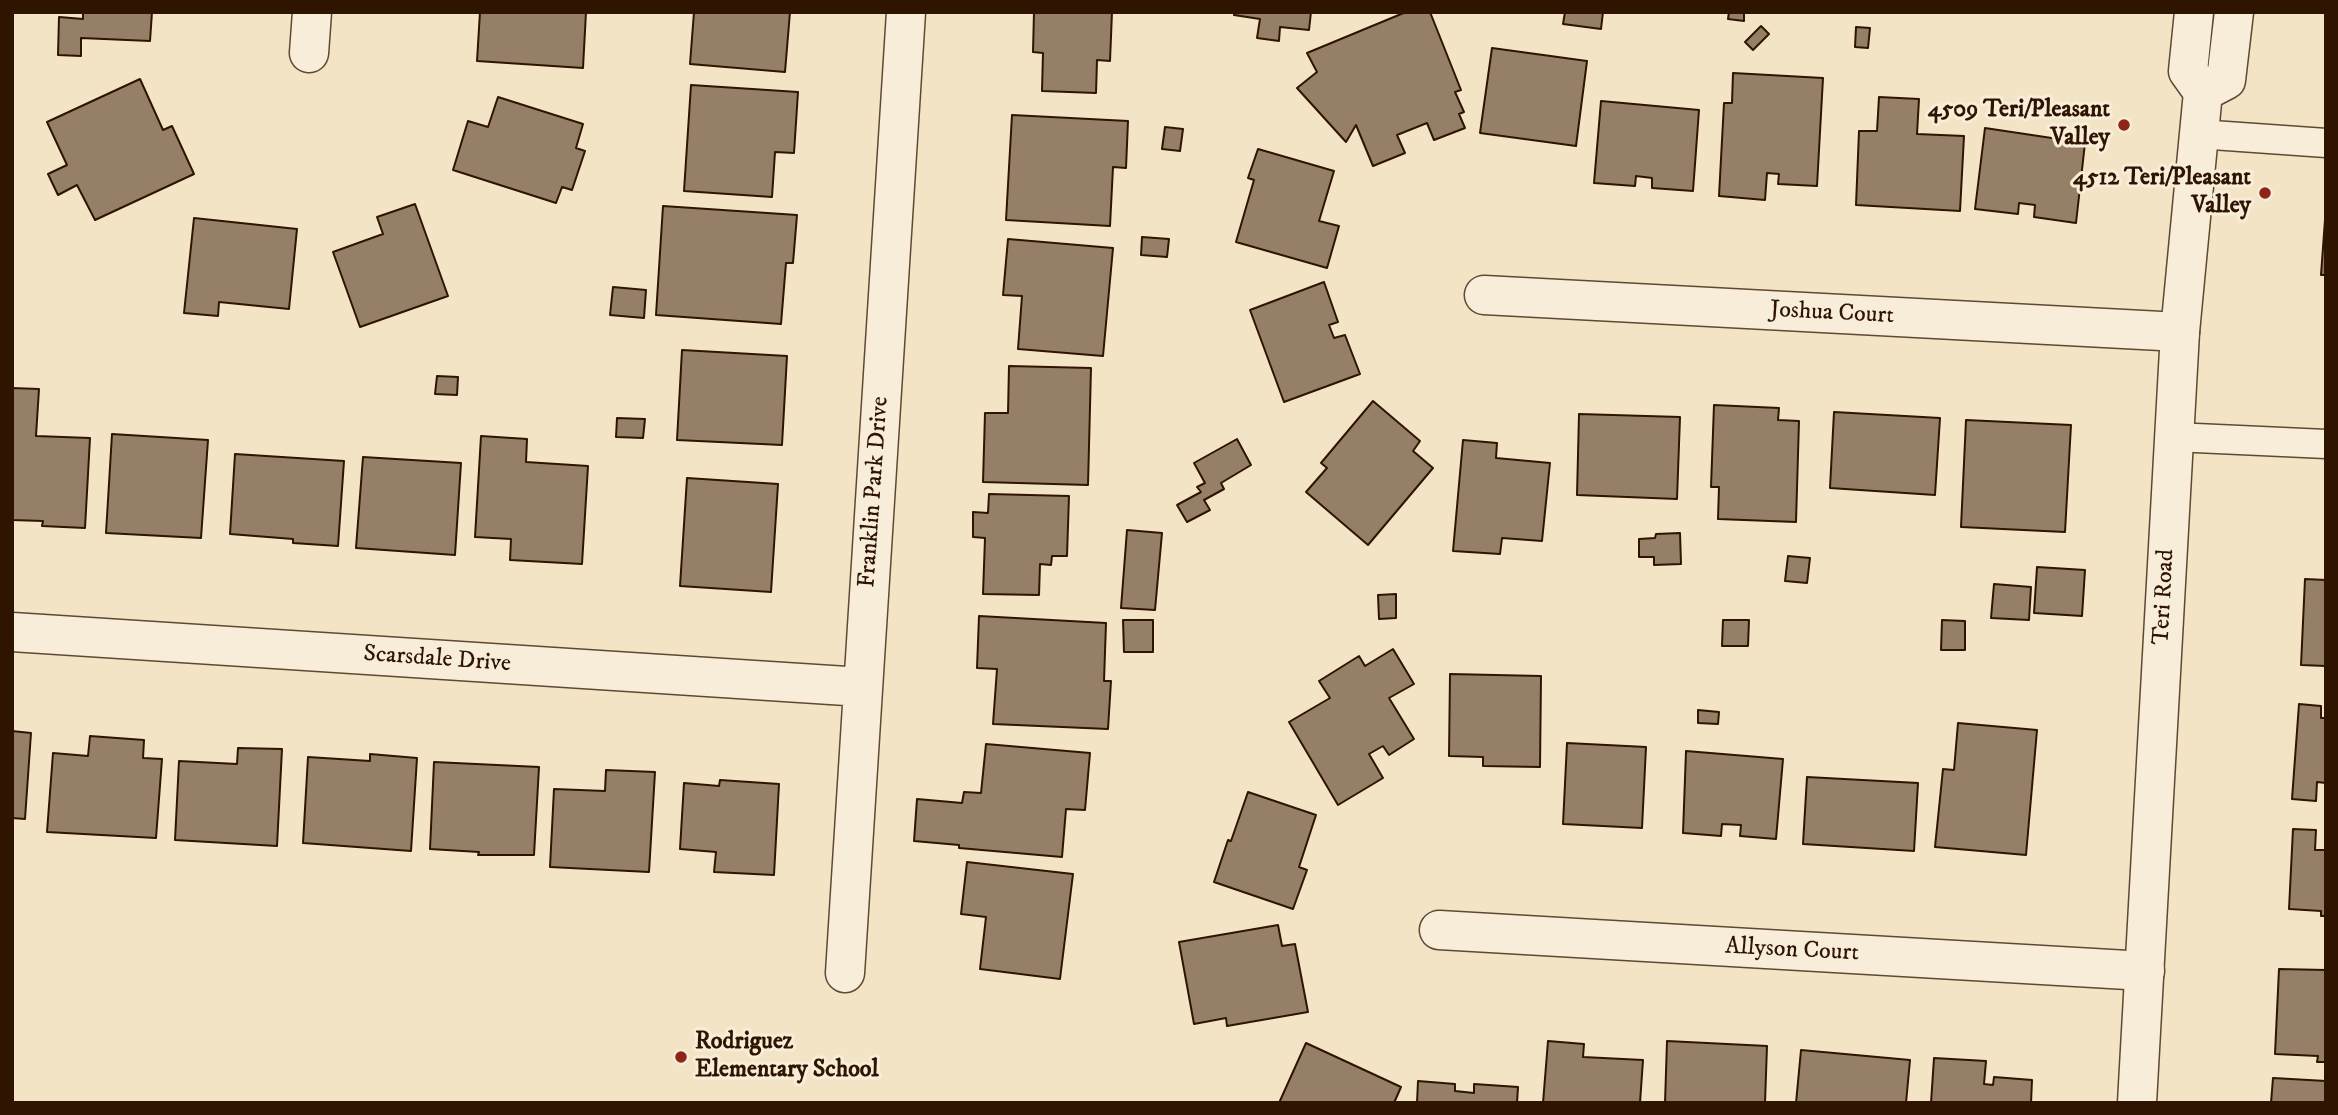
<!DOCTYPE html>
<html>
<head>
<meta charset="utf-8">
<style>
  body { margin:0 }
  #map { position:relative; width:2338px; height:1115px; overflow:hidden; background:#f3e4c5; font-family:"IM FELL DW Pica",serif }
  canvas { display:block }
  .frame { position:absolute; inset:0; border:14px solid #2f1401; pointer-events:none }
</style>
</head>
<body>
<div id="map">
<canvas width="2338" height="1115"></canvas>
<div class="frame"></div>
</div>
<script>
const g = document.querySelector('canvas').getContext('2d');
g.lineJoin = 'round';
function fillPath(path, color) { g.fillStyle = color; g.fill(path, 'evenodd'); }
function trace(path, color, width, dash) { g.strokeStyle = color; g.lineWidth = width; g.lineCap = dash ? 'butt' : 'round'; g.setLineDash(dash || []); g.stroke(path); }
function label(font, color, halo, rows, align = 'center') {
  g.font = font + ' "IM FELL DW Pica",serif'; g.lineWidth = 6; g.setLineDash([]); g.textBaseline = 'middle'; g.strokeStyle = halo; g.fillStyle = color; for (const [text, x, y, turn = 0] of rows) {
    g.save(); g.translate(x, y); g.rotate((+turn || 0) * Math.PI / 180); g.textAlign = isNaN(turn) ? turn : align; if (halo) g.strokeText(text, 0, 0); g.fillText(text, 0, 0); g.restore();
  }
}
const building = new Path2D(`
  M 83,12 L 152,12 L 150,41 L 81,38 L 81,56 L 58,55 L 59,17 L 83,19 Z
  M 480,12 L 586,12 L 583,68 L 477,61 Z
  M 694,12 L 790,12 L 785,72 L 690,64 Z
  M 1034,12 L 1112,12 L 1110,61 L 1097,60 L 1096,93 L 1042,91 L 1043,53 L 1033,52 Z
  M 1234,12 L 1311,12 L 1309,30 L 1280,27 L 1279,41 L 1257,38 L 1260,19 L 1234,15 Z
  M 1406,12 L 1430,12 L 1461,90 L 1455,92 L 1464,112 L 1459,114 L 1465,128 L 1434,140 L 1427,123 L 1397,135 L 1405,153 L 1373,166 L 1356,125 L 1346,142 L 1297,88 L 1317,72 L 1307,53 Z
  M 1565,12 L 1603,12 L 1601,29 L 1563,24 Z
  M 1729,12 L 1744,12 L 1744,21 L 1728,19 Z
  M 1761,26 L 1769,34 L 1753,50 L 1745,42 Z
  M 1856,27 L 1870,28 L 1868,48 L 1855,47 Z
  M 1492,48 L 1587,61 L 1576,146 L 1480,133 Z
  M 1733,73 L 1823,78 L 1817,186 L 1778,184 L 1779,174 L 1767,173 L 1765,200 L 1719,196 L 1724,103 L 1732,103 Z
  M 140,79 L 163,130 L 172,126 L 194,174 L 95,220 L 77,185 L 58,195 L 48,174 L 67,165 L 47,122 Z
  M 691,85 L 798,92 L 794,153 L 775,152 L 772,197 L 684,191 Z
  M 498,97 L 583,124 L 576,148 L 585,151 L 572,190 L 562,187 L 556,203 L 453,170 L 468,121 L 488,127 Z
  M 1879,97 L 1919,99 L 1917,134 L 1964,136 L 1960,211 L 1856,205 L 1859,131 L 1877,131 Z
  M 1601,101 L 1699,110 L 1693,191 L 1652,188 L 1652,178 L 1636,176 L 1635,186 L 1594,183 Z
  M 1012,115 L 1128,121 L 1126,168 L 1113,167 L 1110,226 L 1006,220 Z
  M 1165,127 L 1183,129 L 1180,151 L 1162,149 Z
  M 1985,128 L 2085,143 L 2076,223 L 2034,217 L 2035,205 L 2019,203 L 2018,214 L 1975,209 Z
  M 1258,149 L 1334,171 L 1319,221 L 1339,226 L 1327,268 L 1236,242 L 1254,180 L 1248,178 Z
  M 415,204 L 448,296 L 360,327 L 333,252 L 383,234 L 377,217 Z
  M 663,206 L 797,215 L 793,263 L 786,263 L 781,324 L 656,315 Z
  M 2326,206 L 2326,275 L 2321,275 Z
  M 194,218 L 297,229 L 289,309 L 219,302 L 218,316 L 184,313 Z
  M 1142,237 L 1169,239 L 1167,257 L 1141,255 Z
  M 1008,239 L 1113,248 L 1103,356 L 1018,349 L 1022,296 L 1003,295 Z
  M 1324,282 L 1338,322 L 1329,325 L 1334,338 L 1345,335 L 1360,374 L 1284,402 L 1250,310 Z
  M 613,287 L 646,290 L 644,318 L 610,315 Z
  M 682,350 L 787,356 L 782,445 L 677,440 Z
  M 1009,366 L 1091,368 L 1088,485 L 983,482 L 985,413 L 1008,413 Z
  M 437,376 L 458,377 L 457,395 L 435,394 Z
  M 12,388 L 39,389 L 36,436 L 90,438 L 85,528 L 42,526 L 43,521 L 12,520 Z
  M 1373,401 L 1420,441 L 1413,451 L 1433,468 L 1368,545 L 1306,492 L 1327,468 L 1321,463 Z
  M 1714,405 L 1779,408 L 1778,420 L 1799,421 L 1796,522 L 1718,519 L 1719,487 L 1711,487 Z
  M 1834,412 L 1940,418 L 1935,495 L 1830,488 Z
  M 1579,414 L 1680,417 L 1677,499 L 1577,495 Z
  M 617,418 L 645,419 L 643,438 L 616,437 Z
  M 1966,420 L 2071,425 L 2065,532 L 1961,527 Z
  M 112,434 L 208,440 L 201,538 L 106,533 Z
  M 481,436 L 527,439 L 526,462 L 588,466 L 582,564 L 510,560 L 511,539 L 475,537 Z
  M 1237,439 L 1251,465 L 1221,483 L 1224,489 L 1204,500 L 1210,510 L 1187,522 L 1177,505 L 1201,492 L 1197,487 L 1205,483 L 1194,463 Z
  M 1463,440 L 1497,443 L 1496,458 L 1550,463 L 1542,541 L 1502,538 L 1500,554 L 1453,551 Z
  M 235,454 L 344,461 L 338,546 L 293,543 L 293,539 L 230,534 Z
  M 363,457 L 461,463 L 455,555 L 356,548 Z
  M 687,478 L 778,484 L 771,592 L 680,586 Z
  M 989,494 L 1069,496 L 1067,556 L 1052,556 L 1051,565 L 1040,564 L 1039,595 L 983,594 L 985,538 L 973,537 L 973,512 L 988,513 Z
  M 1127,530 L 1162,533 L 1155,610 L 1121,608 Z
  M 1680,533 L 1681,564 L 1654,565 L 1654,557 L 1639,557 L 1639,539 L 1655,538 L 1656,534 Z
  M 1788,556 L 1810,558 L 1807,583 L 1785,581 Z
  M 2037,567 L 2085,570 L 2082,616 L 2034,613 Z
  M 2305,579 L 2326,580 L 2326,666 L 2301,665 Z
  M 1994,584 L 2031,587 L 2029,620 L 1991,618 Z
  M 1396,594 L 1396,618 L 1379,619 L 1378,595 Z
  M 979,616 L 1106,623 L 1104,681 L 1111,681 L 1108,729 L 993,724 L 997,669 L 977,668 Z
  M 1123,620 L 1153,620 L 1153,652 L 1124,652 Z
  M 1723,620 L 1749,620 L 1748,646 L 1722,646 Z
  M 1942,620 L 1965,621 L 1965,650 L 1941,650 Z
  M 1393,649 L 1414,684 L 1389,698 L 1414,739 L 1389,755 L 1383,746 L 1369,754 L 1383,778 L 1338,805 L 1289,722 L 1330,698 L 1319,681 L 1359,656 L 1365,666 Z
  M 1450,674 L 1541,676 L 1540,767 L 1483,766 L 1483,757 L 1449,756 Z
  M 2299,704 L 2321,706 L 2321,718 L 2326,718 L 2326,783 L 2317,782 L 2316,801 L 2292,799 Z
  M 1698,710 L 1719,712 L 1718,724 L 1698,723 Z
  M 1958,723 L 2037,730 L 2026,855 L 1935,847 L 1943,769 L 1954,770 Z
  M 12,731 L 31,733 L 25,819 L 12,818 Z
  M 90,736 L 144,740 L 143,758 L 162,759 L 156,838 L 47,832 L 53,753 L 88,756 Z
  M 1567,743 L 1646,747 L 1642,828 L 1563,824 Z
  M 986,744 L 1090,753 L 1085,810 L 1066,809 L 1062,857 L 959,848 L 959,845 L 914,841 L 917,799 L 962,803 L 964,792 L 981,793 Z
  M 238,748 L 282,749 L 277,846 L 175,840 L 179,761 L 237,764 Z
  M 1686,751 L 1783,759 L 1776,839 L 1740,836 L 1741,825 L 1722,824 L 1721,836 L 1683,833 Z
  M 370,754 L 417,758 L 411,851 L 303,843 L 308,757 L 370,761 Z
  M 434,762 L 539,767 L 534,855 L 478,855 L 479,852 L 430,849 Z
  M 606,770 L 655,772 L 649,872 L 550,867 L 554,789 L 605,791 Z
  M 1807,777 L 1918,783 L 1914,851 L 1803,844 Z
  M 720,780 L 779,784 L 774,875 L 714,872 L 716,852 L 680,849 L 684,783 L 719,786 Z
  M 1248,792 L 1316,815 L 1299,867 L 1307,870 L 1293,909 L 1214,882 L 1228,840 L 1231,841 Z
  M 2293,829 L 2316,830 L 2315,850 L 2326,850 L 2326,916 L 2321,916 L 2321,911 L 2289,909 Z
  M 967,862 L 1073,874 L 1060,979 L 980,969 L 986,917 L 961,914 Z
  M 1278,925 L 1282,946 L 1295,944 L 1308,1012 L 1227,1026 L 1226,1018 L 1194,1024 L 1179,942 Z
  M 2279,969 L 2326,970 L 2326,1062 L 2317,1062 L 2318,1056 L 2275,1054 Z
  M 1548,1041 L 1584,1044 L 1583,1057 L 1643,1060 L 1640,1103 L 1543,1103 Z
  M 1667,1041 L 1767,1046 L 1765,1103 L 1665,1103 Z
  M 1306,1043 L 1401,1087 L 1394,1103 L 1279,1103 Z
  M 1801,1050 L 1910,1060 L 1906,1103 L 1796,1103 Z
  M 1934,1058 L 1986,1061 L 1984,1084 L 1993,1085 L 1994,1077 L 2032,1080 L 2031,1103 L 1931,1103 Z
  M 2273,1078 L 2326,1081 L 2326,1103 L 2271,1103 Z
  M 1418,1081 L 1455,1084 L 1455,1091 L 1474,1093 L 1474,1084 L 1518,1087 L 1517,1103 L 1417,1103 Z`);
fillPath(building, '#958067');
trace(building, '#2f1401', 2);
const service = new Path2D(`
  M 2198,134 L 2326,143
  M 2174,437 L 2326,444`);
const minor = new Path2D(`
  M 309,53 L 312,12
  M 1484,295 L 2180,332
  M 12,632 L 862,687
  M 1439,930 L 2145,971
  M 845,973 L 906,12`);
const tertiary = new Path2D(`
  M 2203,92 L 2226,80 L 2234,12
  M 2137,1103 L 2180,332 L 2203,92 L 2188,71 L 2194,12`);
trace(service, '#604832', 31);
trace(minor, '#604832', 41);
trace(tertiary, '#604832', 41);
trace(service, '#f7edd9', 28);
trace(minor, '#f7edd9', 38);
trace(tertiary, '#f7edd9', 38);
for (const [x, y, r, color] of [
  [2124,125,7,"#8f2418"],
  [2265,193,7,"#8f2418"],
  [681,1057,7,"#8f2418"]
]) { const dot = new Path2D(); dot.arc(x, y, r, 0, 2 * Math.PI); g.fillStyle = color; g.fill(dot); trace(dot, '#f7edd9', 2.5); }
label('bold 24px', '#2f1401', '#f7edd9', [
  ["4509 Teri/Pleasant",2110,111],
  ["Valley",2110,139],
  ["4512 Teri/Pleasant",2251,179],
  ["Valley",2251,207],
  ["Rodriguez",695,1043,"left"],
  ["Elementary School",695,1071,"left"]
], 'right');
label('24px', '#2f1401', '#f7edd9', [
  ["Joshua Court",1832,314,3],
  ["Franklin Park Drive",875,492,-86],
  ["Teri Road",2165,597,-87],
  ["Scarsdale Drive",437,660,4],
  ["Allyson Court",1792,951,3]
]);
</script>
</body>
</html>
